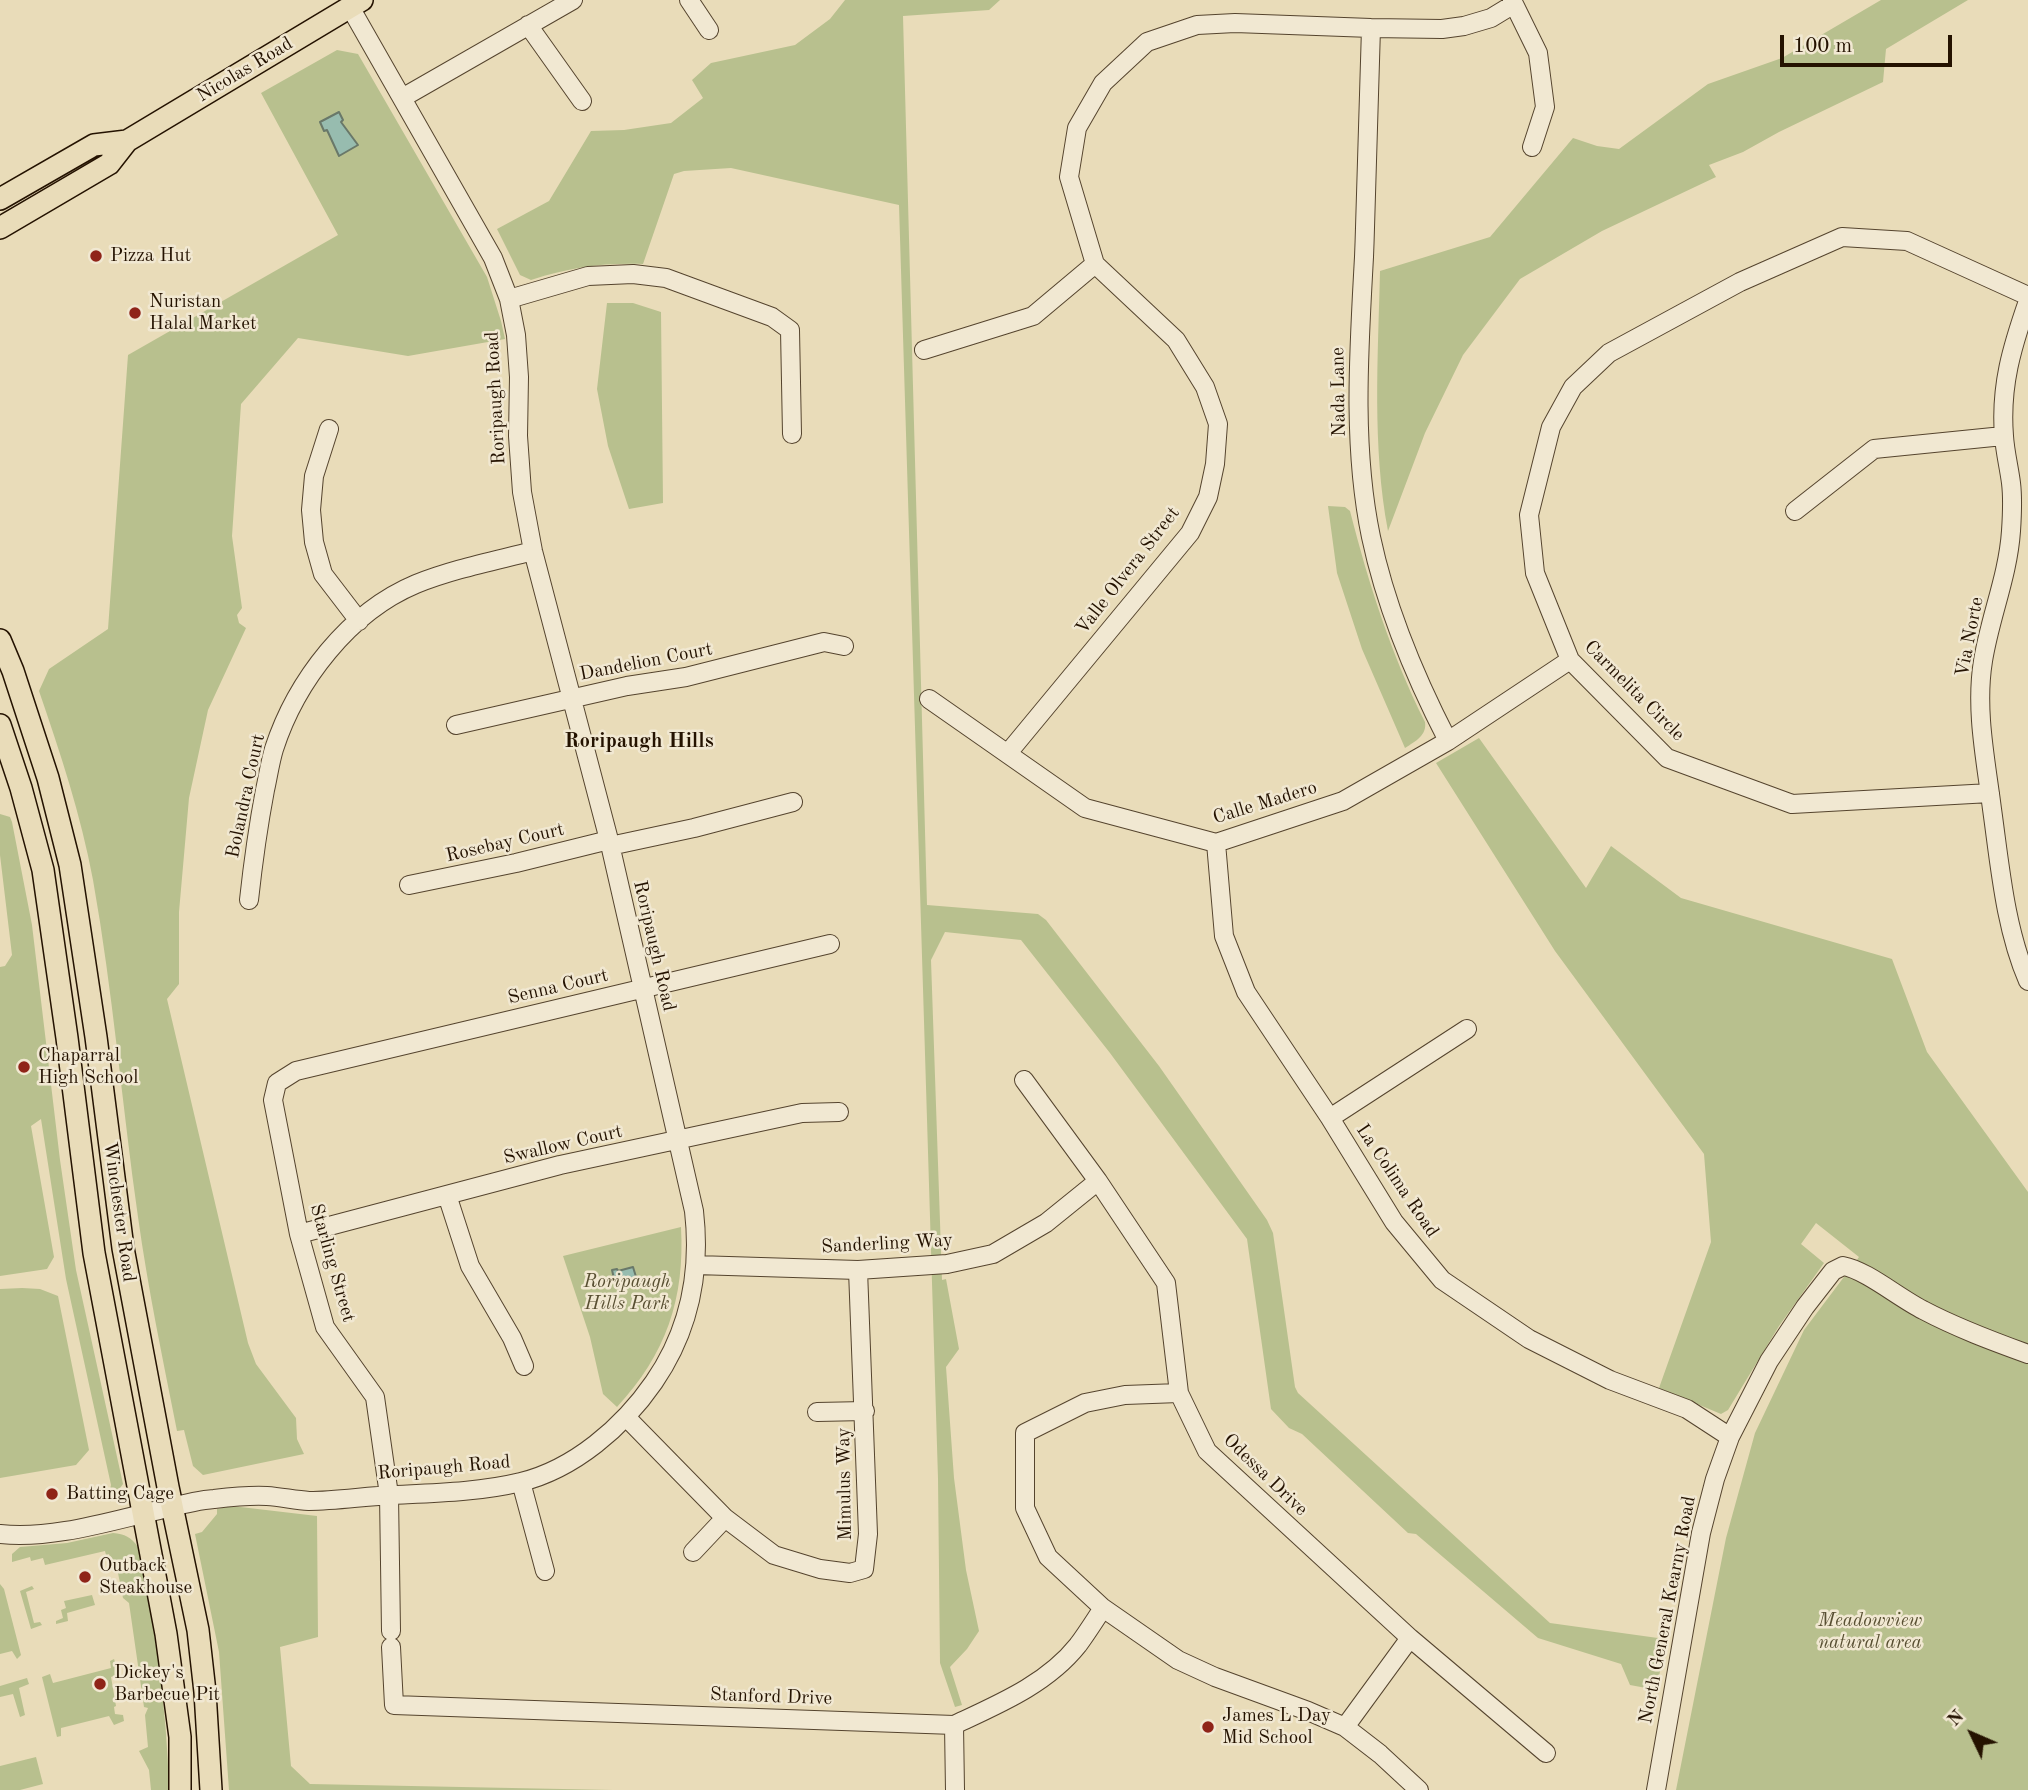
<!DOCTYPE html>
<html>
<head>
<meta charset="utf-8">
<style>
  body { margin:0 }
  #map { position:relative; width:2028px; height:1790px; overflow:hidden; background:#e9dcb9; font-family:"Old Standard TT",serif }
  canvas { display:block }
  .north { position:absolute; left:1937px; top:1699px; width:70px; height:70px; -webkit-text-stroke:5px #f1e8d2; paint-order:stroke; rotate:314deg; font-size:19px; font-weight:700; line-height:28px; text-align:center; color:#241200 }
  .north::after { content:''; display:block; margin:auto; width:24px; height:32px; background:#241200; clip-path:polygon(50% 0,100% 100%,50% 72%,0 100%) }
  .scale { position:absolute; left:1780px; top:35px; width:172px; height:32px; box-sizing:border-box; border:4px solid #241200; border-top:0; padding-left:9px; font-size:21px; line-height:24px; white-space:nowrap; color:#241200; -webkit-text-stroke:5px #f1e8d2; paint-order:stroke }
</style>
</head>
<body>
<div id="map">
<canvas width="2028" height="1790"></canvas>
<div class="north">N</div>
<div class="scale">100 m</div>
</div>
<script>
const g = document.querySelector('canvas').getContext('2d');
g.lineJoin = 'round';
function fillPath(path, color) { g.fillStyle = color; g.fill(path, 'evenodd'); }
function trace(path, color, width, dash) { g.strokeStyle = color; g.lineWidth = width; g.lineCap = dash ? 'butt' : 'round'; g.setLineDash(dash || []); g.stroke(path); }
function label(font, color, halo, rows, align = 'center') {
  g.font = font + ' "Old Standard TT",serif'; g.lineWidth = 5; g.setLineDash([]); g.textBaseline = 'middle'; g.strokeStyle = halo; g.fillStyle = color; for (const [text, x, y, turn = 0] of rows) {
    g.save(); g.translate(x, y); g.rotate((+turn || 0) * Math.PI / 180); g.textAlign = isNaN(turn) ? turn : align; if (halo) g.strokeText(text, 0, 0); g.fillText(text, 0, 0); g.restore();
  }
}
fillPath(new Path2D(`
  M 845,0 L 1000,0 L 989,10 L 903,16 L 927,905 L 1038,914 L 1046,920 L 1159,1066 L 1267,1220 L 1273,1233 L 1295,1387 L 1298,1393 L 1550,1623 L 1665,1639 L 1657,1690 L 1630,1685 L 1621,1664 L 1538,1638 L 1416,1534 L 1408,1533 L 1302,1434 L 1289,1428 L 1271,1409 L 1247,1239 L 1110,1053 L 1021,940 L 945,932 L 931,960 L 942,1280 L 946,1279 L 959,1349 L 946,1367 L 954,1478 L 966,1570 L 979,1631 L 967,1649 L 950,1667 L 962,1705 L 955,1707 L 940,1663 L 938,1478 L 899,205 L 731,168 L 684,171 L 674,174 L 643,264 C 601,263 572,267 531,280 L 520,275 L 497,229 L 549,201 L 591,131 L 624,130 L 671,123 L 703,98 L 692,80 L 711,63 L 795,45 L 830,19 Z
  M 1881,0 L 1968,0 L 1886,49 L 1883,82 L 1779,132 L 1743,152 L 1709,165 L 1716,177 L 1602,231 L 1520,279 L 1463,355 L 1425,433 L 1388,531 C 1372,446 1378,358 1380,271 L 1490,237 L 1573,138 L 1597,146 L 1619,149 L 1708,84 L 1782,58 Z
  M 337,50 L 358,54 L 487,277 L 501,321 L 505,339 L 408,356 L 298,338 L 241,404 L 232,536 L 242,608 L 237,615 L 239,623 L 246,628 L 208,710 L 189,798 L 179,912 L 179,984 L 167,999 L 248,1343 L 256,1364 L 296,1418 L 297,1439 L 304,1454 L 203,1475 L 193,1466 L 184,1430 L 177,1431 C 163,1360 148,1289 138,1217 C 122,1105 113,992 93,880 C 81,815 60,752 39,691 L 49,669 L 108,629 L 128,355 L 338,235 L 261,93 Z
  M 607,303 L 633,303 L 661,312 L 663,503 L 629,509 L 608,446 L 597,389 Z
  M 1328,506 L 1345,507 L 1350,511 C 1369,585 1391,654 1425,722 C 1427,735 1416,741 1405,748 L 1362,649 L 1337,573 Z
  M 1479,738 L 1586,888 L 1611,846 L 1681,898 L 1892,959 L 1927,1052 L 2028,1192 L 2028,1790 L 1676,1790 L 1726,1538 L 1755,1433 L 1804,1330 L 1859,1257 L 1816,1223 L 1801,1244 L 1824,1263 L 1779,1326 L 1728,1410 L 1721,1414 L 1659,1388 L 1711,1242 L 1704,1154 L 1555,951 L 1436,763 Z
  M 0,814 L 10,817 L 12,822 L 32,925 L 60,1160 L 76,1270 L 123,1484 L 110,1502 L 109,1494 L 111,1485 L 66,1279 L 41,1119 L 31,1126 L 54,1257 L 47,1269 L 0,1276 L 0,967 L 5,966 L 12,955 L 0,855 Z
  M 681,1227 C 685,1299 666,1354 617,1407 L 603,1394 L 590,1337 L 563,1256 Z
  M 22,1288 L 40,1289 L 58,1296 L 89,1450 L 76,1465 L 0,1478 L 0,1289 Z
  M 232,1506 L 317,1516 L 318,1637 L 280,1647 L 291,1766 L 310,1784 L 613,1790 L 229,1790 L 219,1652 L 195,1534 L 202,1532 L 217,1514 L 217,1509 Z
  M 113,1533 C 125,1534 131,1537 138,1547 C 155,1627 167,1709 169,1790 L 151,1790 L 149,1770 L 139,1751 L 148,1747 L 145,1715 L 148,1708 L 144,1707 L 129,1603 L 123,1598 L 117,1568 L 112,1568 L 109,1554 L 106,1555 L 105,1551 L 45,1565 L 43,1558 L 31,1561 L 30,1557 L 12,1562 L 12,1554 L 20,1547 L 67,1543 Z
  M 0,1584 L 4,1589 L 21,1655 L 17,1659 L 12,1651 L 0,1654 Z
  M 32,1586 L 34,1589 L 26,1592 L 34,1623 L 40,1622 L 42,1625 L 31,1629 L 20,1591 Z
  M 92,1595 L 95,1605 L 67,1613 L 68,1621 L 56,1624 L 56,1621 L 63,1618 L 61,1610 L 66,1608 L 64,1601 Z
  M 114,1659 L 119,1674 L 111,1677 L 116,1706 L 114,1707 L 115,1714 L 123,1715 L 124,1721 L 114,1725 L 109,1716 L 61,1728 L 61,1736 L 57,1737 L 42,1677 L 50,1674 L 53,1683 L 111,1668 L 110,1661 Z
  M 27,1678 L 29,1684 L 19,1688 L 25,1715 L 20,1717 L 13,1694 L 0,1697 L 0,1686 Z
  M 36,1757 L 43,1784 L 20,1790 L 0,1790 L 0,1766 Z`), '#b8c08e');
const water = new Path2D(`
  M 339,112 L 343,120 L 341,122 L 358,145 L 339,156 L 327,130 L 324,131 L 320,122 Z
  M 633,1267 L 637,1280 L 616,1287 L 612,1270 L 617,1269 L 618,1271 Z`);
fillPath(water, '#97bcaf');
trace(water, '#697869', 2);
const minor = new Path2D(`
  M 689,0 L 709,30
  M 1512,0 L 1538,53 L 1545,107 L 1532,147
  M 528,25 L 582,101
  M 1371,28 C 1368,105 1367,181 1364,257 C 1359,349 1352,446 1371,537 C 1386,608 1415,677 1448,741
  M 402,98 L 573,0
  M 509,299 L 588,276 L 633,274 L 666,278 L 772,317 L 790,330 L 792,434
  M 2028,301 C 2012,347 2000,386 2004,436 C 2005,452 2009,467 2011,483 C 2013,499 2012,516 2011,531 C 2008,576 1990,617 1983,661 C 1975,710 1986,761 1992,809 C 2000,866 2005,928 2028,981
  M 924,350 L 1033,316 L 1095,264
  M 329,429 L 314,476 L 311,510 L 314,542 L 323,574 L 359,621
  M 1795,511 L 1874,449 L 2003,436
  M 929,699 L 1085,808 L 1216,843 L 1343,801 L 1448,741 L 1570,660
  M 456,725 L 627,686 L 686,677 L 824,642 L 844,646
  M 1008,753 L 1190,533 L 1208,497 L 1215,464 L 1218,424 L 1205,387 L 1176,340 L 1095,264 L 1069,177 L 1077,128 L 1103,83 L 1147,42 L 1197,25 L 1235,23 L 1371,28 L 1442,29 L 1464,26 L 1491,18 L 1514,4
  M 1990,793 L 1792,804 L 1667,758 L 1570,660 L 1535,573 L 1529,515 L 1551,427 L 1573,387 L 1609,353 L 1740,282 L 1842,237 L 1907,241 L 2028,296
  M 1216,843 L 1224,936 L 1246,992 L 1330,1118 L 1394,1222 L 1442,1280 L 1529,1339 L 1610,1380 L 1687,1409 L 1730,1437
  M 610,846 L 694,828 L 793,802
  M 409,885 L 516,863 L 609,840
  M 249,900 C 253,863 258,827 265,790 C 268,777 270,762 274,749 C 296,681 349,612 416,584 C 453,569 494,561 533,551
  M 1024,1080 L 1098,1181 L 1166,1283 L 1179,1393 L 1207,1451 L 1410,1638 L 1546,1753
  M 1330,1118 L 1467,1029
  M 447,1195 L 470,1266 L 512,1338 L 524,1366
  M 299,1234 L 560,1165 L 802,1113 L 839,1112
  M 696,1265 L 858,1270 L 947,1264 L 993,1254 L 1046,1223 L 1098,1181
  M 1179,1393 L 1125,1395 L 1085,1403 L 1025,1433 L 1025,1508 L 1048,1557 L 1103,1608 L 1178,1660 L 1215,1677 L 1308,1711 L 1345,1727 L 1380,1754 L 1419,1790
  M 817,1412 L 865,1411
  M 626,1417 L 725,1518 L 774,1555 L 820,1569 L 850,1573 L 864,1569 L 868,1534 L 858,1270
  M 521,1482 L 545,1571
  M 0,1534 C 46,1539 97,1525 142,1514 C 166,1509 189,1501 214,1499 C 231,1497 250,1495 267,1496 C 281,1497 295,1500 309,1501 C 337,1501 366,1496 394,1495 C 436,1493 480,1492 521,1482 C 574,1469 623,1427 654,1382 C 689,1331 701,1272 694,1211 L 609,840 L 533,551 L 522,492 L 518,436 L 519,377 L 516,335 L 509,299 L 493,258 L 350,7
  M 693,1552 L 725,1518
  M 391,1631 L 389,1495 L 375,1397 L 325,1327 L 299,1234 L 273,1100 L 277,1083 L 296,1071 L 830,944
  M 391,1647 L 394,1705 L 954,1725 C 999,1704 1047,1684 1078,1645 C 1087,1633 1095,1620 1103,1608
  M 954,1725 L 955,1790
  M 1345,1727 L 1410,1638
  M 1656,1790 L 1701,1533 L 1715,1479 L 1730,1437 L 1769,1361 L 1805,1307 L 1833,1271 L 1843,1266 C 1866,1270 1899,1298 1923,1310 C 1957,1328 1992,1341 2028,1354`);
const major = new Path2D(`
  M 0,199 L 94,145 L 127,141
  M 0,228 L 109,164 L 127,141 L 362,0
  M 0,640 L 13,671 L 48,778 L 70,865 L 96,1037 L 123,1248 L 168,1487 L 198,1630 L 205,1692 L 211,1790
  M 0,725 L 21,788 L 43,870 L 67,1038 L 94,1253 L 166,1634 L 180,1737 L 180,1790`);
trace(minor, '#55442e', 20);
trace(major, '#241200', 24);
trace(minor, '#f1e8d2', 18);
trace(major, '#e9dcb9', 21);
for (const [x, y, r, color] of [
  [96,256,7,"#8f2418"],
  [135,313,7,"#8f2418"],
  [24,1067,7,"#8f2418"],
  [52,1494,7,"#8f2418"],
  [85,1577,7,"#8f2418"],
  [100,1684,7,"#8f2418"],
  [1208,1727,7,"#8f2418"]
]) { const dot = new Path2D(); dot.arc(x, y, r, 0, 2 * Math.PI); g.fillStyle = color; g.fill(dot); trace(dot, '#f1e8d2', 2.5); }
label('19px', '#241200', '#f1e8d2', [
  ["Nicolas Road",245,70,-31],
  ["Nada Lane",1339,392,-91],
  ["Roripaugh Road",496,398,-93],
  ["Valle Olvera Street",1128,571,-52],
  ["Via Norte",1970,637,-79],
  ["Dandelion Court",646,662,-11],
  ["Carmelita Circle",1634,691,45],
  ["Bolandra Court",246,796,-78],
  ["Calle Madero",1265,803,-17],
  ["Rosebay Court",505,843,-13],
  ["Roripaugh Road",654,946,77],
  ["Senna Court",558,987,-13],
  ["Swallow Court",563,1145,-13],
  ["La Colima Road",1397,1181,56],
  ["Winchester Road",119,1212,82],
  ["Sanderling Way",887,1244,-3],
  ["Starling Street",332,1263,74],
  ["Roripaugh Road",444,1468,-5],
  ["Odessa Drive",1265,1475,44],
  ["Mimulus Way",845,1484,-91],
  ["North General Kearny Road",1668,1610,-79],
  ["Stanford Drive",771,1697,2]
]);
label('19px', '#241200', '#f1e8d2', [
  ["Pizza Hut",110,256],
  ["Nuristan",149,302],
  ["Halal Market",149,324],
  ["Chaparral",38,1056],
  ["High School",38,1078],
  ["Batting Cage",66,1494],
  ["Outback",99,1566],
  ["Steakhouse",99,1588],
  ["Dickey's",114,1673],
  ["Barbecue Pit",114,1695],
  ["James L Day",1222,1716],
  ["Mid School",1222,1738]
], 'left');
label('italic 19px', '#584f32', '#f1e8d2', [
  ["Roripaugh",627,1282],
  ["Hills Park",627,1304],
  ["Meadowview",1870,1621],
  ["natural area",1870,1643]
]);
label('bold 21px', '#241200', '#f1e8d2', [
  ["Roripaugh Hills",639,741]
]);
</script>
</body>
</html>
